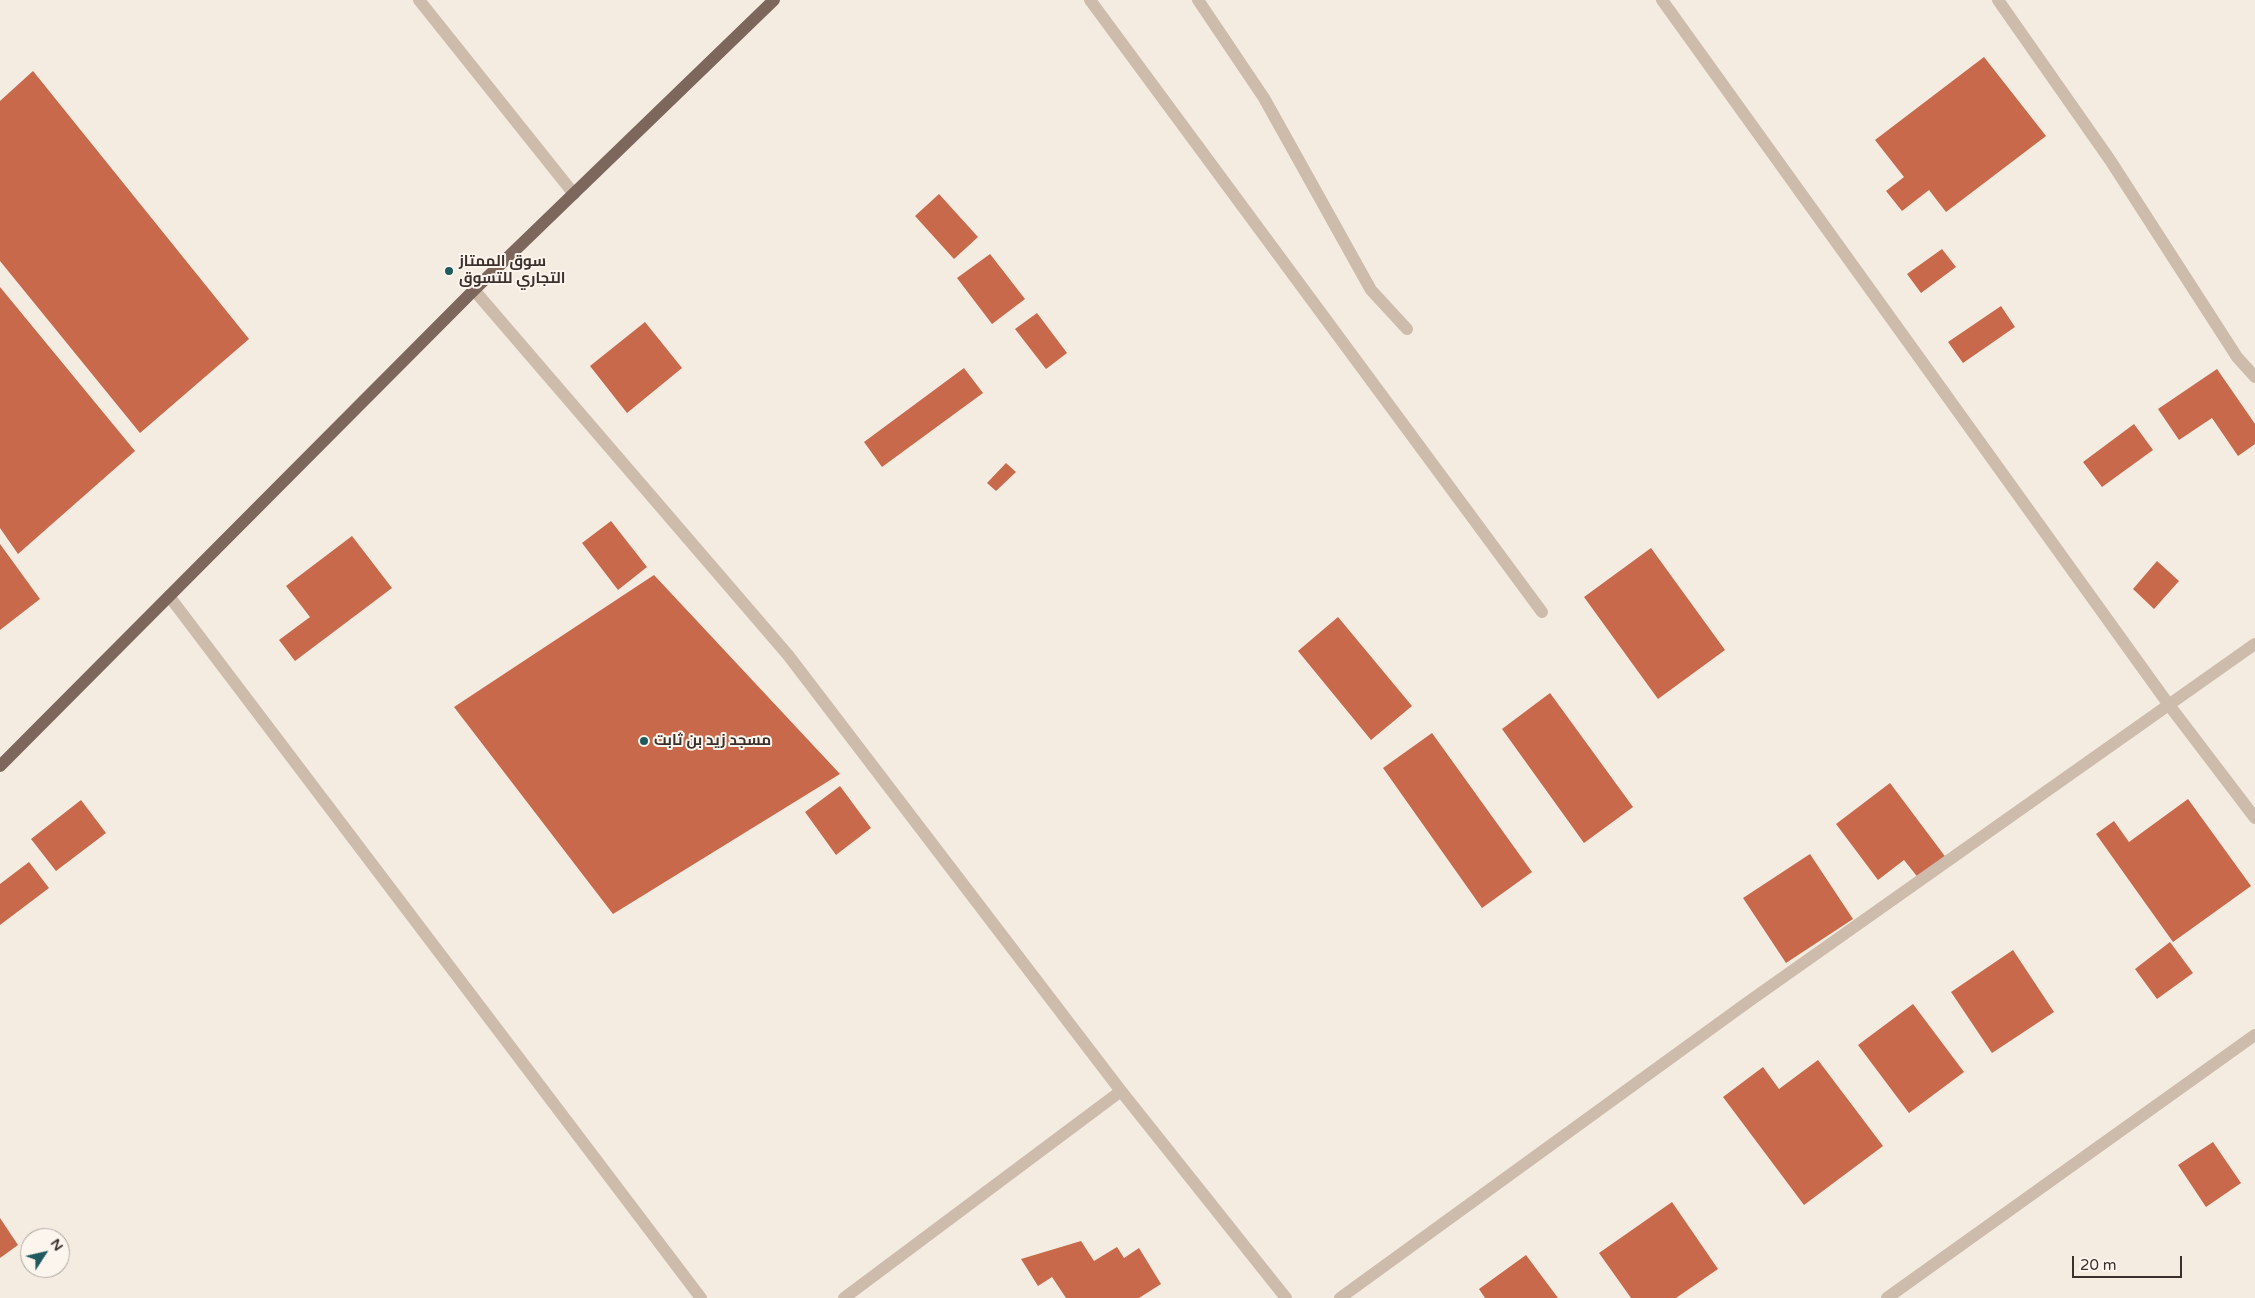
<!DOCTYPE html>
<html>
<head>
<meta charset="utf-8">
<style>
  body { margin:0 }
  #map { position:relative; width:2255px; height:1298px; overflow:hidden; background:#f4ebe1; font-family:"Varela Round",sans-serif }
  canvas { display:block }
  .north { position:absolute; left:20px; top:1228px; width:50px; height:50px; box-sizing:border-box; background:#fbf5ee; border:1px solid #aea6a0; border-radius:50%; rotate:55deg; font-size:14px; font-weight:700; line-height:20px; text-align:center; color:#3b302b }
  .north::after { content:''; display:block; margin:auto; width:18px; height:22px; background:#1f5a5e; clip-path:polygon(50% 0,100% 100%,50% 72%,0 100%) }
  .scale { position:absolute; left:2072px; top:1256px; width:110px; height:22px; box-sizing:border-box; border:2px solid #3b302b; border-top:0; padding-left:6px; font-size:15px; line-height:18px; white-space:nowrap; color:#3b302b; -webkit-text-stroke:4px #fbf5ee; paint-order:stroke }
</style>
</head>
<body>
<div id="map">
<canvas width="2255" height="1298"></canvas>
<div class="north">N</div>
<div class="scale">20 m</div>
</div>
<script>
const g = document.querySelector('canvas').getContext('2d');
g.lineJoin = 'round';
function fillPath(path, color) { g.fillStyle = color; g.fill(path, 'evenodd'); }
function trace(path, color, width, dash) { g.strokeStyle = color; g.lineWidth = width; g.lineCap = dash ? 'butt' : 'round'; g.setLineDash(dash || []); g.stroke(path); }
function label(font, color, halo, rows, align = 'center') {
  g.font = font + ' "Varela Round",Cairo,sans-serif'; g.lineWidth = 4; g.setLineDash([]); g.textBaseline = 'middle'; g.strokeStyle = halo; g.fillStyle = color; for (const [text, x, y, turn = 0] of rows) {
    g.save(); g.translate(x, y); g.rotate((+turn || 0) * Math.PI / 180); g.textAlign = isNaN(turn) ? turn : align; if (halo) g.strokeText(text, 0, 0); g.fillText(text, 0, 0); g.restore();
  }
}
fillPath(new Path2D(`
  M 1984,57 L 2046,136 L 1946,212 L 1929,190 L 1902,211 L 1886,191 L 1904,177 L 1875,140 Z
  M 33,71 L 249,339 L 140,433 L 0,261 L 0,101 Z
  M 939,194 L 978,237 L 954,259 L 915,216 Z
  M 1942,249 L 1956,267 L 1921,293 L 1907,274 Z
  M 990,254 L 1025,299 L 992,324 L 957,278 Z
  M 0,287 L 135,451 L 18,554 L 0,528 Z
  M 2001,306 L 2015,327 L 1963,363 L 1948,342 Z
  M 1037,313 L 1067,353 L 1046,369 L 1015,329 Z
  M 645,322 L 682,368 L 627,413 L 590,366 Z
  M 964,368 L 983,393 L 882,467 L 864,442 Z
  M 2217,369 L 2255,424 L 2255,444 L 2238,456 L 2212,418 L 2179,440 L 2158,409 Z
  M 2134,424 L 2153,450 L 2102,487 L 2083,462 Z
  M 1006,463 L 1016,472 L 996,491 L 987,483 Z
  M 611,521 L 647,567 L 618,590 L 582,543 Z
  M 352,536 L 392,588 L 295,661 L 279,640 L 310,617 L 286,586 Z
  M 0,544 L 40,599 L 0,630 Z
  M 1651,548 L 1725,650 L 1658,699 L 1584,597 Z
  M 2157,561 L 2179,581 L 2154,609 L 2133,589 Z
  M 654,575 L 840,774 L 613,914 L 454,707 Z
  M 1338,617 L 1412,706 L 1371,740 L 1298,651 Z
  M 1550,693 L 1633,807 L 1584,843 L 1502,729 Z
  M 1432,733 L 1532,872 L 1482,908 L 1383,768 Z
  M 1890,783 L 1947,859 L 1920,880 L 1904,860 L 1878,880 L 1836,824 Z
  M 840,786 L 871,828 L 836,855 L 805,812 Z
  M 2188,799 L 2251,886 L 2173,942 L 2096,834 L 2114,821 L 2129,842 Z
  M 81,800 L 106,833 L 56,871 L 31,839 Z
  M 1810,854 L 1853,919 L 1786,963 L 1743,898 Z
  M 29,862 L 49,888 L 0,925 L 0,884 Z
  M 2170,942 L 2193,973 L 2157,999 L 2135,969 Z
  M 2013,950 L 2054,1012 L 1992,1053 L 1951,992 Z
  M 1913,1004 L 1964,1072 L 1909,1113 L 1858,1045 Z
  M 1818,1060 L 1883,1146 L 1804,1205 L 1723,1097 L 1763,1067 L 1779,1089 Z
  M 2213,1142 L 2241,1183 L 2206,1207 L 2178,1165 Z
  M 1672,1202 L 1718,1269 L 1676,1298 L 1631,1298 L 1599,1253 Z
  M 0,1218 L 18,1245 L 0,1258 Z
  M 1081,1241 L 1094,1261 L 1117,1247 L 1124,1258 L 1139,1248 L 1161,1284 L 1139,1298 L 1066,1298 L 1052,1277 L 1038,1286 L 1021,1259 Z
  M 1526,1255 L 1558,1298 L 1485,1298 L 1479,1289 Z`), '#c8694b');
trace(new Path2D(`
  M 419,0 L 574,194
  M 1090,0 L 1542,612
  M 1198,0 L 1264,98 L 1371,290 L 1407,329
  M 1662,0 L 2169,705 L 2255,818
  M 1998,0 L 2110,160 L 2237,357 L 2255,377
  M 474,290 L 788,655 L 1121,1091 L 1286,1298
  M 169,596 L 701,1298
  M 844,1298 L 1121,1091
  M 1340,1298 L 1748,1002 L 2255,644
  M 1887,1298 L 2255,1035`), '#cdbbac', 12);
trace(new Path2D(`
  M 0,766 L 474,290 L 774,0`), '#7d675c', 12);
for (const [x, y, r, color] of [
  [449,271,5,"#1f5a5e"],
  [644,741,5,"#1f5a5e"]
]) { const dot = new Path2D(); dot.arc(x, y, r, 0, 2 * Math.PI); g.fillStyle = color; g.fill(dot); trace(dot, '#fbf5ee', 2); }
label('bold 15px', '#3b302b', '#fbf5ee', [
  ["سوق الممتاز",459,262],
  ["التجاري للتسوق",459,279],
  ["مسجد زيد بن ثابت",654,741]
], 'left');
</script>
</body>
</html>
